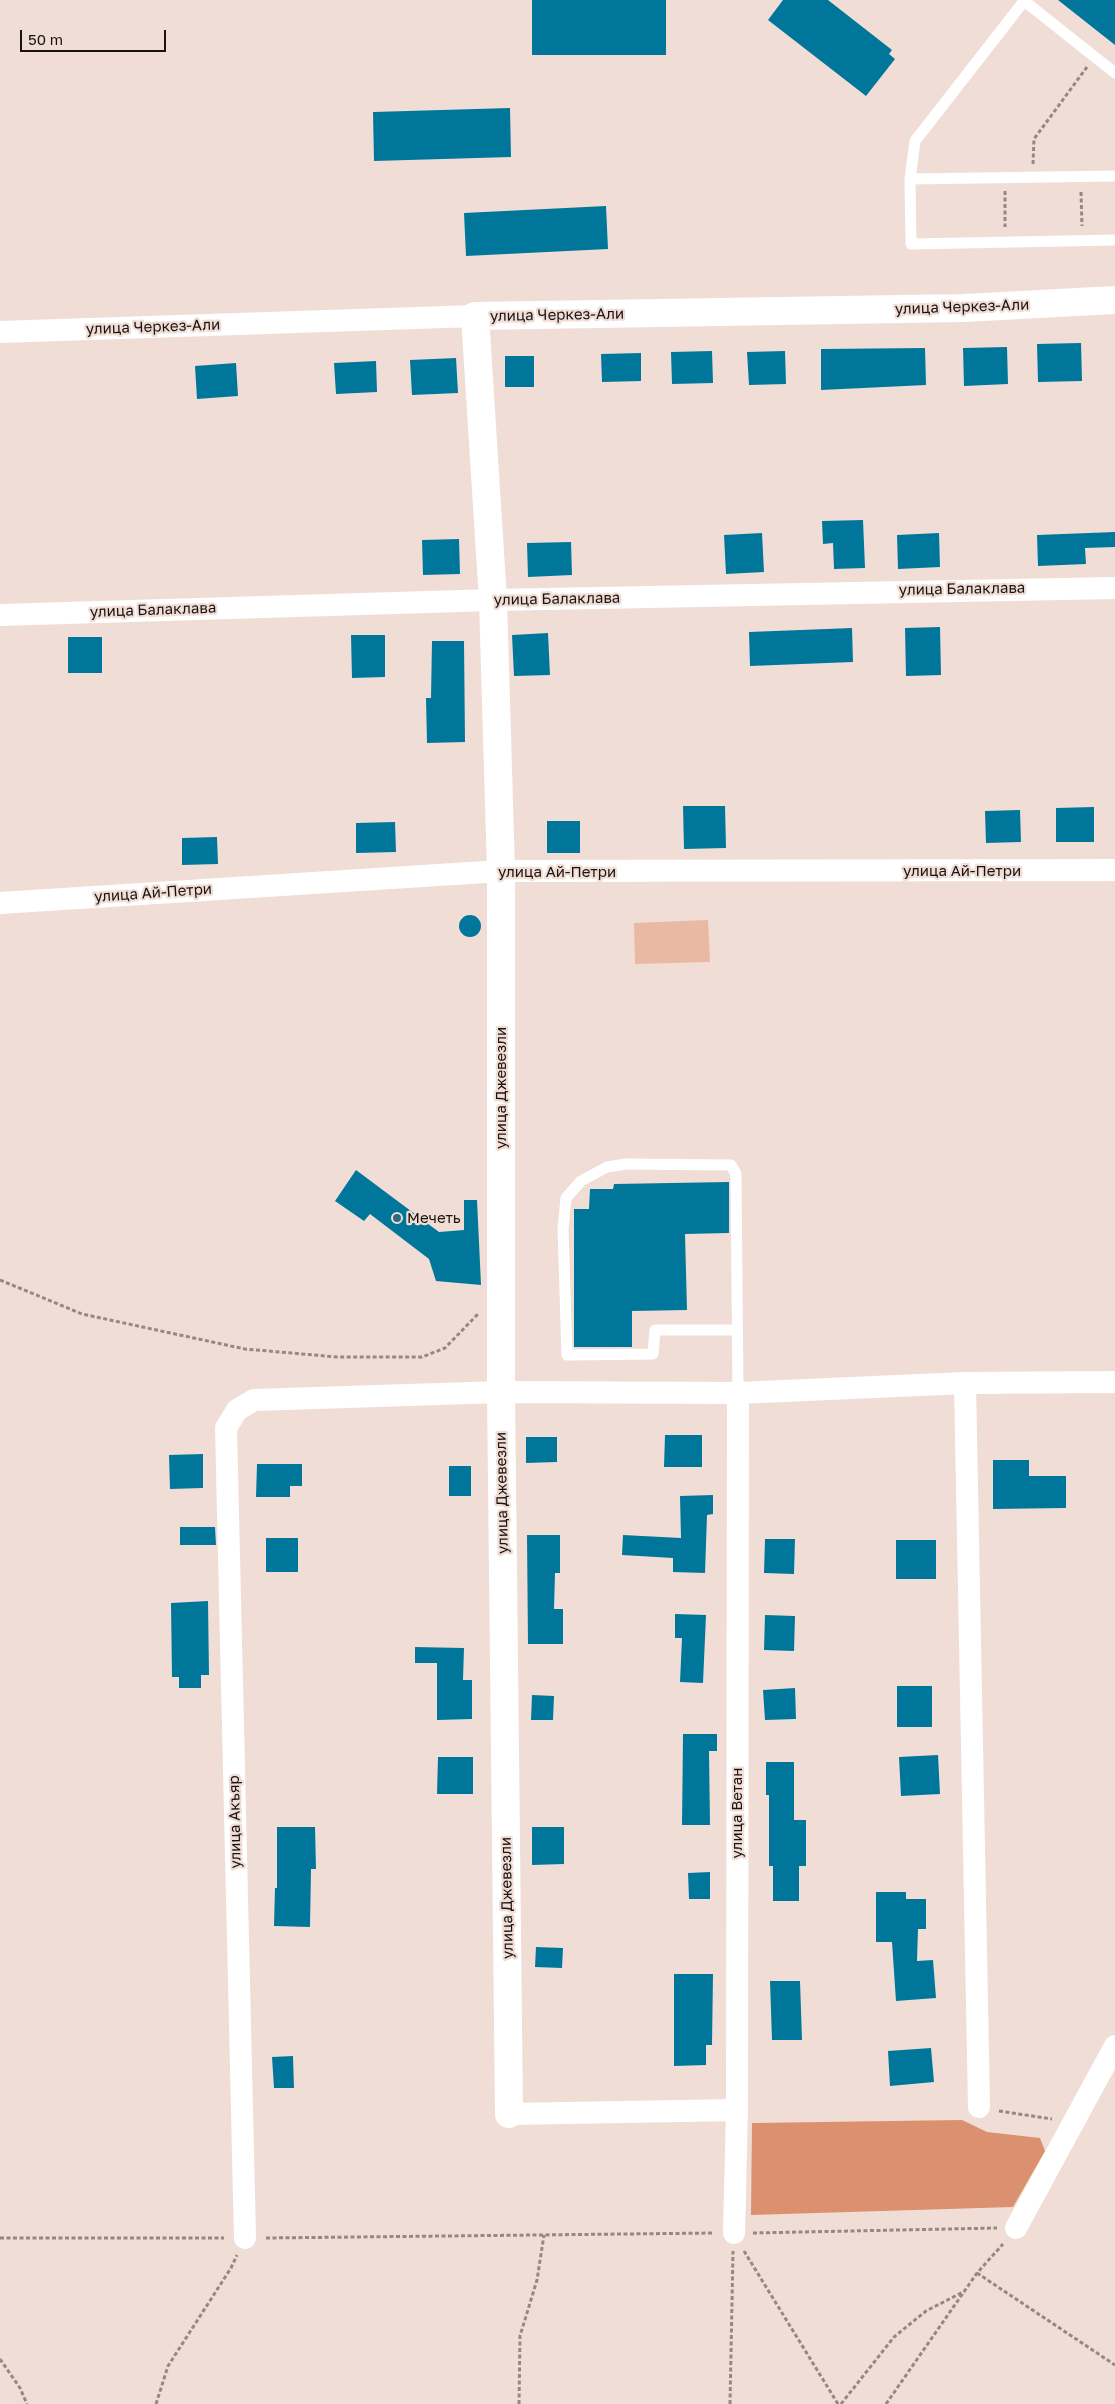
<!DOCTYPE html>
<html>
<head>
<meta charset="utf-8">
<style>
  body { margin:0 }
  #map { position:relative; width:1115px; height:2404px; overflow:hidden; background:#f0ded6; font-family:"Golos Text",sans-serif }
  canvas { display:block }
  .scale { position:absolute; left:20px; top:30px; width:146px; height:22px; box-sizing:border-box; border:2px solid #1a1311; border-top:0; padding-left:6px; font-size:15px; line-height:18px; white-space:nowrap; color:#1a1311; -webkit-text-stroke:4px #f0ded6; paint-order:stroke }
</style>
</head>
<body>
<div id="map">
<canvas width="1115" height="2404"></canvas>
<div class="scale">50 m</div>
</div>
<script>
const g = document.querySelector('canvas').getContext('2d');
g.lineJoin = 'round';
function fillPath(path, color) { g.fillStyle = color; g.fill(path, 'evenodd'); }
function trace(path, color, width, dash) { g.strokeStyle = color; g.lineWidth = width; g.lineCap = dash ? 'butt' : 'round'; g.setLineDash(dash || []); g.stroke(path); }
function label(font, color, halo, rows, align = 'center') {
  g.font = font + ' "Golos Text",sans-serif'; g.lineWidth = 4.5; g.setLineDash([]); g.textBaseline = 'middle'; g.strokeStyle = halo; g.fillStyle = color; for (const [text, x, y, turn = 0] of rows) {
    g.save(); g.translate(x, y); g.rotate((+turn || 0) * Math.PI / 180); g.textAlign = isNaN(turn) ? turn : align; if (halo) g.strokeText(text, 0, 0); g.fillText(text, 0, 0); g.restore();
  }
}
fillPath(new Path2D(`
  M 708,920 L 710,962 L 635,964 L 634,923 Z`), '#e9b9a4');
fillPath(new Path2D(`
  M 962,2120 L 987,2132 L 1040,2138 L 1045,2151 L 1013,2207 L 751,2215 L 752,2123 Z`), '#db906f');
fillPath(new Path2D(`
  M 532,0 L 666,0 L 666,55 L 532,55 Z
  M 783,0 L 828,0 L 892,50 L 889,54 L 895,59 L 866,96 L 768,20 Z
  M 1058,0 L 1115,0 L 1115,45 Z
  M 510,108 L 511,157 L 374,161 L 373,112 Z
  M 606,206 L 608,249 L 466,256 L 464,213 Z
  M 1081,343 L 1082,381 L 1038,382 L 1037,344 Z
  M 1007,347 L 1008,384 L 964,386 L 963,348 Z
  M 925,348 L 926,385 L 821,390 L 821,349 Z
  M 712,351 L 713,383 L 672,384 L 671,352 Z
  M 785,351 L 786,384 L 749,385 L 747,352 Z
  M 641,353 L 641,381 L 602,382 L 601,354 Z
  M 505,356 L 534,356 L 534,387 L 505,387 Z
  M 456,358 L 458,393 L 412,395 L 410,360 Z
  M 376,361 L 377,392 L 336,394 L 334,363 Z
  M 236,363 L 238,396 L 197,399 L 195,366 Z
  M 863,520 L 865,568 L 834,569 L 833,543 L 823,544 L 822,521 Z
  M 1115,532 L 1115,547 L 1085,548 L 1086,564 L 1038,566 L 1037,535 Z
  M 762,533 L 764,572 L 726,574 L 724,535 Z
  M 939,533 L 940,567 L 898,569 L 897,535 Z
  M 459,539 L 460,574 L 423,575 L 422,540 Z
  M 571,542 L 572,575 L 528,577 L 527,543 Z
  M 940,627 L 941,675 L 906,676 L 905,628 Z
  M 852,628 L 853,662 L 750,666 L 749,632 Z
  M 548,633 L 550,675 L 514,676 L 512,635 Z
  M 351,635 L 385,635 L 385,677 L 352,678 Z
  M 68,637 L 102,637 L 102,673 L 68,673 Z
  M 432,641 L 464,641 L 465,742 L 427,743 L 426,698 L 431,698 Z
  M 683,806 L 725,806 L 726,848 L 684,849 Z
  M 1094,807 L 1094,842 L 1056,842 L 1056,808 Z
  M 1020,810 L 1021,842 L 986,843 L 985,811 Z
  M 547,821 L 580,821 L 580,853 L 547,853 Z
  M 395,822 L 396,852 L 356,853 L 356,823 Z
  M 217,837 L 218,864 L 182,865 L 182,838 Z
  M459 926a11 11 0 1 1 22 0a11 11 0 1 1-22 0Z
  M 356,1170 L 439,1232 L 464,1230 L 464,1200 L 477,1200 L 481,1285 L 436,1281 L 429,1259 L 370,1214 L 364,1221 L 335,1201 Z
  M 729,1182 L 729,1233 L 685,1234 L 687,1310 L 632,1311 L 632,1347 L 574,1347 L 574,1209 L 589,1209 L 590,1189 L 613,1189 L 614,1184 Z
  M 665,1435 L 702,1435 L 702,1467 L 664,1467 Z
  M 526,1437 L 557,1437 L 557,1462 L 526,1463 Z
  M 203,1454 L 203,1488 L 170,1489 L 169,1455 Z
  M 993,1460 L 1029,1460 L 1029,1476 L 1066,1476 L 1066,1508 L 993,1509 Z
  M 257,1464 L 302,1464 L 302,1486 L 290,1486 L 290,1497 L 256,1497 Z
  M 449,1466 L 471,1466 L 471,1496 L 449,1496 Z
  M 713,1495 L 713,1514 L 707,1515 L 705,1573 L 673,1572 L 673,1558 L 622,1555 L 623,1535 L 681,1538 L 680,1496 Z
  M 180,1527 L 215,1527 L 216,1545 L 180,1545 Z
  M 527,1535 L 560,1535 L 560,1573 L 555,1573 L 554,1609 L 563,1609 L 563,1644 L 528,1644 Z
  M 266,1538 L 298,1538 L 298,1572 L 266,1572 Z
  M 765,1539 L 795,1539 L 794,1574 L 764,1573 Z
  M 896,1540 L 936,1540 L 936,1579 L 896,1579 Z
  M 208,1601 L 209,1675 L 201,1675 L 201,1688 L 179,1688 L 179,1677 L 172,1677 L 171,1603 Z
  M 675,1614 L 706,1615 L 703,1683 L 680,1682 L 682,1638 L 675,1638 Z
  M 765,1615 L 795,1616 L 794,1651 L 764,1650 Z
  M 415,1647 L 464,1648 L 463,1680 L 472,1680 L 472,1719 L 437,1720 L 437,1663 L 415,1663 Z
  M 897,1686 L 932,1686 L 932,1727 L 897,1727 Z
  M 795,1688 L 796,1719 L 765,1720 L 763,1690 Z
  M 532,1695 L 554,1696 L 553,1720 L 531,1720 Z
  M 683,1734 L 717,1734 L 717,1751 L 709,1751 L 710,1825 L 682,1825 Z
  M 938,1755 L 940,1794 L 901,1796 L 899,1757 Z
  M 438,1757 L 473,1757 L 473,1794 L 437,1794 Z
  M 766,1762 L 794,1762 L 794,1820 L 806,1820 L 806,1866 L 799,1866 L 799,1901 L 773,1901 L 773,1866 L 769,1866 L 769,1795 L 766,1795 Z
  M 277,1827 L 315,1827 L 316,1869 L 311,1869 L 310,1927 L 274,1926 L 275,1888 L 277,1888 Z
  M 532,1827 L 564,1827 L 564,1864 L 532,1865 Z
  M 710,1872 L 710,1899 L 689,1899 L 688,1873 Z
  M 876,1892 L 906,1892 L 906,1899 L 926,1899 L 926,1929 L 918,1929 L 917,1961 L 933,1960 L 936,1998 L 896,2001 L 892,1942 L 876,1942 Z
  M 536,1947 L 563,1948 L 562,1968 L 535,1967 Z
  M 674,1974 L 713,1974 L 712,2045 L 706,2045 L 706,2065 L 674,2066 Z
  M 770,1981 L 800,1981 L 802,2040 L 772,2040 Z
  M 931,2048 L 934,2082 L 890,2086 L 888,2051 Z
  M 293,2056 L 294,2088 L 274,2088 L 272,2057 Z`), '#00779a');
trace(new Path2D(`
  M 1033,164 L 1034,139 L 1087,67
  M 1005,191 L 1005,227
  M 1081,192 L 1082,226
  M 0,1280 L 82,1314 L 245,1349 L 337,1357 L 422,1357 L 445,1348 L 478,1314
  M 999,2111 L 1052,2119
  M 753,2233 L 997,2228
  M 0,2238 L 224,2238
  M 266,2238 L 714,2233
  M 744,2251 L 838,2404
  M 977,2273 L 1115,2365
  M 0,2359 L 20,2388 L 27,2404
  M 156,2404 L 168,2366 L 231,2268 L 237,2255
  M 519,2404 L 520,2336 L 537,2280 L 544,2235
  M 730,2404 L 733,2251
  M 841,2404 L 894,2337 L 926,2311 L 965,2291
  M 886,2404 L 977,2273 L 1003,2244`), '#958883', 3, [4, 2.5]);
trace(new Path2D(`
  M 1023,0 L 1115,73
  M 1115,176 L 910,179 L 911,244 L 1115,240
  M 910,179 L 915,141 L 1024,1
  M 737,1330 L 655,1330 L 653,1354 L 567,1355 L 563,1229 L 566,1198 L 581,1181 L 607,1167 L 626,1164 L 731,1165 L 736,1174 L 738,1393`), '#fff', 11);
trace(new Path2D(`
  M 0,332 L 475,316
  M 0,615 L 493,600 L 1115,588
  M 0,903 L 501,871 L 1115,870
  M 965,1383 L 979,2107
  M 509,2114 L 737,2110
  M 1016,2228 L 1115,2046
  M 734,2233 L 737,2110 L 738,1393
  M 245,2238 L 226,1428 L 237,1410 L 254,1400 L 501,1392 L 738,1393 L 965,1383 L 1115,1382`), '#fff', 22);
trace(new Path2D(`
  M 509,2114 L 501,1392 L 501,871 L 493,600 L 475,316 L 964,308 L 1115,300`), '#fff', 28);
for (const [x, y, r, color] of [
  [397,1218,5,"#2f6a82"]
]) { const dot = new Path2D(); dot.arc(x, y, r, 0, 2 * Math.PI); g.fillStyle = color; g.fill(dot); trace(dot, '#f0ded6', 2); }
label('15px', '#1a1311', '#f0ded6', [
  ["улица Черкез-Али",962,307,-2],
  ["улица Черкез-Али",557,315,-1],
  ["улица Черкез-Али",153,327,-2],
  ["улица Балаклава",962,589,-1],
  ["улица Балаклава",557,599,-1],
  ["улица Балаклава",153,610,-2],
  ["улица Ай-Петри",962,871],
  ["улица Ай-Петри",557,872],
  ["улица Ай-Петри",153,893,-4],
  ["улица Джевезли",501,1088,-90],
  ["улица Джевезли",502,1493,-91],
  ["улица Ветан",737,1813,-90],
  ["улица Акъяр",235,1822,-91],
  ["улица Джевезли",507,1898,-91]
]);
label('15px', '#1a1311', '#f0ded6', [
  ["Мечеть",407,1218]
], 'left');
</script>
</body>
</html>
